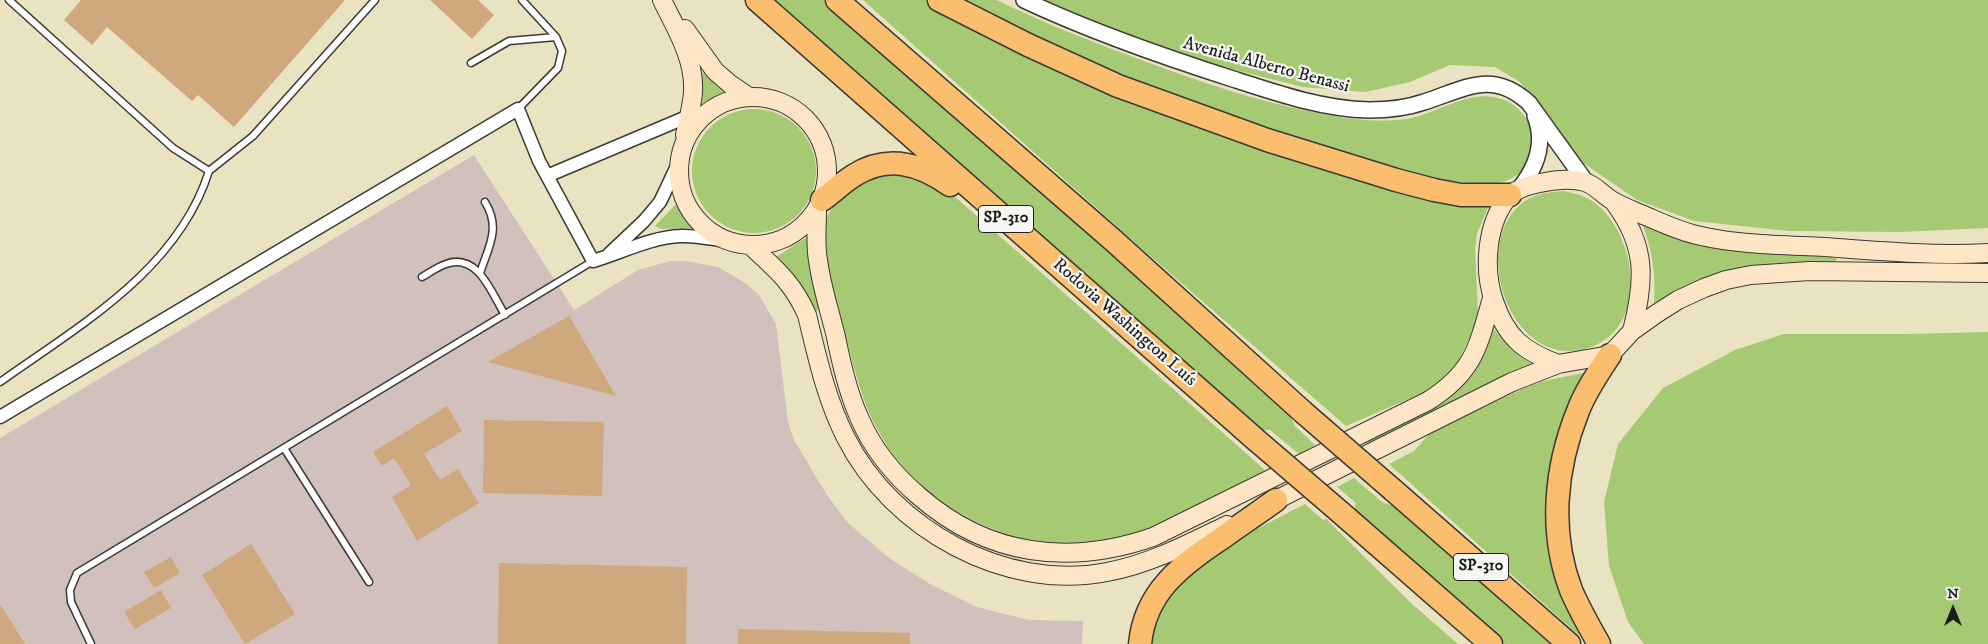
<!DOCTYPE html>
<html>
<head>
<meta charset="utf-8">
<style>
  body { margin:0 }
  #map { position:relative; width:1988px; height:644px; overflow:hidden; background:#eae3c2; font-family:"IM FELL DW Pica",serif }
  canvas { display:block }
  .north { position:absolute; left:1928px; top:584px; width:50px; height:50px; -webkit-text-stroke:4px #f6f6f2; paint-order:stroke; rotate:0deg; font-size:14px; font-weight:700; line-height:20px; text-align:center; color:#1c1c1c }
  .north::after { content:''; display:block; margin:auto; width:18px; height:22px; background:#1c1c1c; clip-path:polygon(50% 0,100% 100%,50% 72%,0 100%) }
</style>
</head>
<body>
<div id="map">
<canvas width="1988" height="644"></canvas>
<div class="north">N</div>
</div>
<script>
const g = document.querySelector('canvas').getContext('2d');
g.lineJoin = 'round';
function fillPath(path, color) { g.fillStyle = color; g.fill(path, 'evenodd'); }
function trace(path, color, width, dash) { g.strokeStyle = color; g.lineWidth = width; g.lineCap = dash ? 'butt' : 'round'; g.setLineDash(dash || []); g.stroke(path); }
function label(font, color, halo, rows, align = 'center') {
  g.font = font + ' "IM FELL DW Pica",serif'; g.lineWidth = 4.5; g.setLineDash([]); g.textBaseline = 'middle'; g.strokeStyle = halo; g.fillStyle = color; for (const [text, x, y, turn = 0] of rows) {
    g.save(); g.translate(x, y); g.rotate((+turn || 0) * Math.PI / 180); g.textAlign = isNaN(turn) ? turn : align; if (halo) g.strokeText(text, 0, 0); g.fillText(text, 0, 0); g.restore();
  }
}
fillPath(new Path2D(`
  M 474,155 L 574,310 L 638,270 L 670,261 L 686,261 L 718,267 L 747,284 L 759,295 L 776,324 L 788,422 L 794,440 L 827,495 L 847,522 L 889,558 L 930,584 L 977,607 L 1029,620 L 1083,621 L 1082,644 L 0,644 L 0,438 Z`), '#d1c0bc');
fillPath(new Path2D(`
  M 772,0 L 823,0 L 1287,409 L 1295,426 L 1315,445 L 1299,454 L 1270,430 L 1261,430 Z
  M 863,0 L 926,0 L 989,34 L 1063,70 L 1490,203 L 1477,234 L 1475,250 L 1478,311 L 1474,328 L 1458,362 L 1434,388 L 1346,426 L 1149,255 Z
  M 953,0 C 967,0 982,0 995,0 C 1002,1 1009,7 1016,9 C 1039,20 1062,30 1086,39 C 1162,68 1239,98 1318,113 C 1347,119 1376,123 1406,119 C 1441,113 1472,85 1507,101 C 1540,117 1543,170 1505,181 C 1484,187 1450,181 1429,177 C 1340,152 1252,124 1165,91 L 1160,94 Z
  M 1032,0 L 1988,0 L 1988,228 L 1899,232 L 1789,231 L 1694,221 L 1637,200 L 1582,162 L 1520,82 L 1495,67 L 1450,65 L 1410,82 L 1365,92 L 1303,87 L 1183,57 Z
  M 706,69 L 728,92 L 713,98 L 700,106 L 700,77 Z
  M692 171a62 62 0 1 1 124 0a62 62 0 1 1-124 0Z
  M 892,170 L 946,190 L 961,202 L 1265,470 C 1219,494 1163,532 1111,541 C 1019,557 920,511 876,427 C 865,406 858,383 852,360 C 846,338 840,316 834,294 C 828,273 819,250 823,228 C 826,211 846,190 860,182 C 870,176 882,174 892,170 Z
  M 1563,191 C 1573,193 1583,195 1592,201 C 1630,226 1647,302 1611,335 C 1600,345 1585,351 1569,351 C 1501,351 1470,230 1530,198 C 1540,193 1553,192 1563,191 Z
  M 677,203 L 693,228 L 661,229 L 655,226 Z
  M 1642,223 L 1684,240 L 1707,246 L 1837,256 L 1836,262 C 1765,259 1717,270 1654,303 C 1656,274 1652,250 1642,223 Z
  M 810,235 L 820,309 L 815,312 C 806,290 794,273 776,257 Z
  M 1493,327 C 1504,345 1519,356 1535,366 L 1493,383 L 1367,444 L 1361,439 L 1450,396 L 1463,384 L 1474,369 Z
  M 1988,332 L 1988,644 L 1644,644 L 1628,622 L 1609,566 L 1604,502 L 1618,444 L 1663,388 L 1735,350 L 1784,334 L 1907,334 Z
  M 1592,371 L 1554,462 L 1582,629 L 1581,636 L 1575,632 L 1389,464 L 1414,451 L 1431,432 L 1524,388 L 1544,381 Z
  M 1354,478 L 1382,502 L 1399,508 L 1557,644 L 1505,644 L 1354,510 L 1356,503 L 1337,487 Z
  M 1305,504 L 1323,520 L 1326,519 L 1412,604 L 1458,644 L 1147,644 L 1160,604 L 1206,555 Z`), '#a5ca73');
fillPath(new Path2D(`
  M 81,0 L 345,0 L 234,127 L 198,95 L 192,101 L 107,27 L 92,45 L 64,20 Z
  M 430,0 L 478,0 L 494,15 L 472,39 Z
  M 569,316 L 616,396 L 488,362 Z
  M 447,406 L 462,431 L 424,454 L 440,480 L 458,469 L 479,503 L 417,541 L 392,497 L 411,485 L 394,458 L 382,466 L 373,452 Z
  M 484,420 L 604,422 L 602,496 L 483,493 Z
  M 251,544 L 295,614 L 245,644 L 202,575 Z
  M 171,557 L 180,573 L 154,588 L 144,572 Z
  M 499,563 L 687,567 L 686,644 L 498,644 Z
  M 161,590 L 171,608 L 135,629 L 124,612 Z
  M 0,604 L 25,644 L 0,644 Z
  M 738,629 L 910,633 L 910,644 L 738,644 Z`), '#d0a87d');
const service = new Path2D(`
  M 9,0 L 173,148 L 209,171 L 253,136 L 375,0
  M 471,63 L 509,41 L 556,37
  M 518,109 L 558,68 L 562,51 L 556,37 L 522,0
  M 480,273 C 489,246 501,228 485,202
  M 422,277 C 429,273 437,267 446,264 C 478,252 492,294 505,315
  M 0,382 C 80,325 178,270 209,171
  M 284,448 L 369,582
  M 91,644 L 71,602 L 70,590 L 77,573 L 593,261`);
const minor = new Path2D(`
  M 547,176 L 689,116 L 709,111
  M 609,254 L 644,221 L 660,202 L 678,164
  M 0,417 L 518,109 L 539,161 L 593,261 C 620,253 652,237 680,236 C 696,235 711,239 727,241`);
const tertiary = new Path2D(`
  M 1024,0 C 1092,32 1161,56 1233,79 C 1276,93 1323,109 1369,110 C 1387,110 1407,108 1424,102 C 1465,89 1492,69 1529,103 L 1586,182
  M 1519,189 C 1536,168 1546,143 1535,116`);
const secondary = new Path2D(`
  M 662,0 C 676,29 695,59 693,92 C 692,106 688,121 685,135
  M 685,29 L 715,71 L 730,84 L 749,97
  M679 171a74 74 0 1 1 148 0a74 74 0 1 1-148 0Z
  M 1614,202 C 1647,246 1645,281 1632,331
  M 817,211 C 817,227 815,244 818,260 C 821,284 829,309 835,333 C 841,361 847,390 859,417 C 872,448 894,475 920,497 C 988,556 1069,566 1153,537 L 1428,401 C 1474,372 1478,347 1492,298
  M 751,246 C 776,269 793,283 807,315 C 817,356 826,399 846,438 C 892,529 1005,592 1107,572 C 1150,564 1188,544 1227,525
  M 1558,364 C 1523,351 1506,337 1494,301 C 1483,269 1486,223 1509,196 C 1516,189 1530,185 1540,183 C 1554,180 1571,178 1585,182 C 1595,185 1604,196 1613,201 C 1621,206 1632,210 1641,214 C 1660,222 1680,232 1701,236 C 1741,245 1784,245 1825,247 C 1879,251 1934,256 1988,253
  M 1266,505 L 1512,382 L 1558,364 L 1610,355 L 1632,331 L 1656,314 L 1678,300 L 1704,288 L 1726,280 L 1751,275 L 1809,271 L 1988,273`);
const motorway = new Path2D(`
  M 757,0 L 1255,439
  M 837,0 L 1114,241 L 1303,412
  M 939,0 L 1028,45 L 1118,86 L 1267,140 L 1396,180 L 1434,190 L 1461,195 L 1510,195
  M 822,200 C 832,193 842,183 853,176 C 887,154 919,163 950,185
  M 1393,490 L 1569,644
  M 1340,512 L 1491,644
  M 1140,644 C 1145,591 1182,565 1222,538 C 1240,525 1258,513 1276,500
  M 1599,644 C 1589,626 1579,609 1571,590 C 1549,532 1555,468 1578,411 C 1585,392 1598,373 1610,355`);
trace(service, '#3b3a35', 9);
trace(minor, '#3b3a35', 15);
trace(tertiary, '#3b3a35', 18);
trace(secondary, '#3b3a35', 20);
trace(motorway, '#3b3a35', 25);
trace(service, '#fff', 6);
trace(minor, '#fff', 12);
trace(tertiary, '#fff', 15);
trace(secondary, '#fde5c5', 18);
trace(motorway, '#fbbe6e', 22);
const motorwayBridge = new Path2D(`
  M 1303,412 L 1393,490
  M 1255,439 L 1340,512`);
trace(motorwayBridge, '#3b3a35', 25, []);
trace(motorwayBridge, '#fbbe6e', 22);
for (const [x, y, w] of [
  [1006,219,55],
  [1481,567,55]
]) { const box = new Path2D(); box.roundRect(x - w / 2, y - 13.5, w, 27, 4); g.fillStyle = '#f6f6f2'; g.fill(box); trace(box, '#1c1c1c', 1); }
label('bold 16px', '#1c1c1c', null, [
  ["SP-310",1006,219],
  ["SP-310",1481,567]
]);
label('18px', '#1c1c1c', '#f6f6f2', [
  ["Avenida Alberto Benassi",1266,66,15],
  ["Rodovia Washington Luís",1124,323,41]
]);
</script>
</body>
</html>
